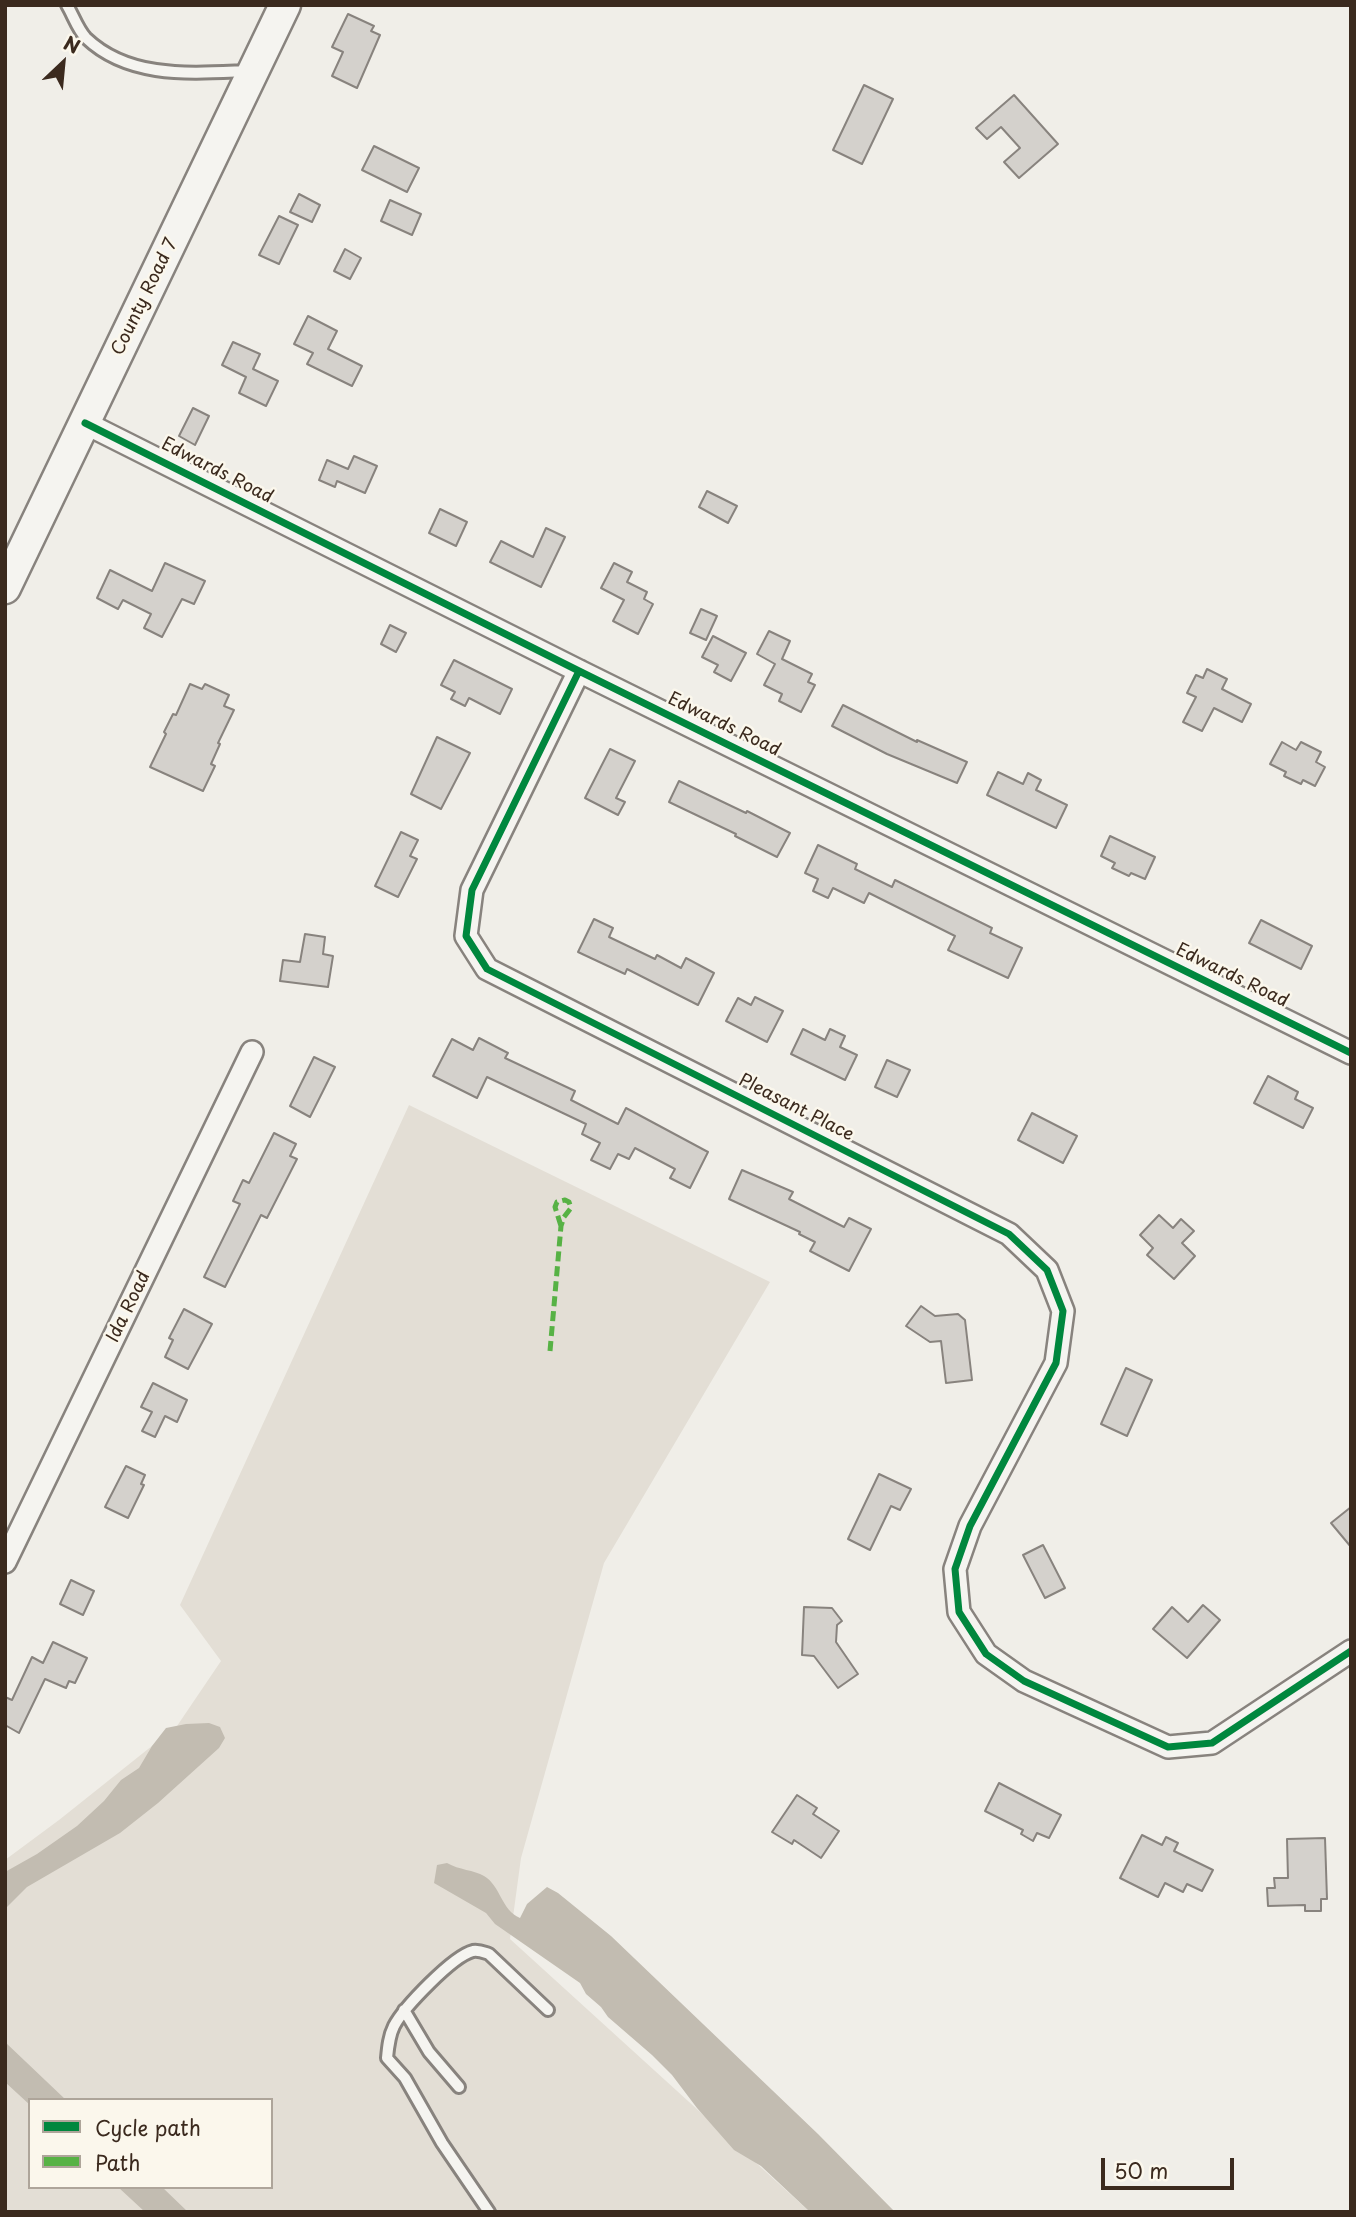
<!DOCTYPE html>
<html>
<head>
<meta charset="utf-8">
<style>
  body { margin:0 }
  #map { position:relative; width:1356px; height:2217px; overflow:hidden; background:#f0eee8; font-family:"Playpen Sans",sans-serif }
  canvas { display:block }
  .frame { position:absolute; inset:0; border:7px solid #3b2a1e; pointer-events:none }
  .legend { position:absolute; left:28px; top:2098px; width:245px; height:91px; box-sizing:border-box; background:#fbf7ec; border:2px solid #aea59a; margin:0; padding:9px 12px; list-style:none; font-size:21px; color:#3b2a1e }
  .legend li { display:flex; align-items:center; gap:14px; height:35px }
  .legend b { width:35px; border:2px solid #aea59a }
  .north { position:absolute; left:28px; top:28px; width:70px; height:70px; -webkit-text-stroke:5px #fbf7ec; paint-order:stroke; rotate:26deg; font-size:19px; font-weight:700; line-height:28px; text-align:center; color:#3b2a1e }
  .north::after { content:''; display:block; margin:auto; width:24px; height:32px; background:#3b2a1e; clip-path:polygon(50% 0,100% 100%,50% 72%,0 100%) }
  .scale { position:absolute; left:1101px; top:2158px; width:133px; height:32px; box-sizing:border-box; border:4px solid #3b2a1e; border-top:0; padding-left:9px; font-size:21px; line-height:24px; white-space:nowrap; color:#3b2a1e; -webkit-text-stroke:5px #fbf7ec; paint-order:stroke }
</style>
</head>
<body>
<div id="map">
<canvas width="1356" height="2217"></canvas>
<div class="frame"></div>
<ul class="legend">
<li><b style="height:9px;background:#00873e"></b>Cycle path</li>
<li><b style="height:9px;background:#57b245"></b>Path</li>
</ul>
<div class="north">N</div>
<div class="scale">50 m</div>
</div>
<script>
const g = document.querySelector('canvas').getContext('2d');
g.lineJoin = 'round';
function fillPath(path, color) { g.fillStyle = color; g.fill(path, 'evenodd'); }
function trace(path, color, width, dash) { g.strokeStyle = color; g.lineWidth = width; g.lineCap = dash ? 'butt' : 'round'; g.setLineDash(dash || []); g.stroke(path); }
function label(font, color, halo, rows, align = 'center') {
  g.font = font + ' "Playpen Sans",sans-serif'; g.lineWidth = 5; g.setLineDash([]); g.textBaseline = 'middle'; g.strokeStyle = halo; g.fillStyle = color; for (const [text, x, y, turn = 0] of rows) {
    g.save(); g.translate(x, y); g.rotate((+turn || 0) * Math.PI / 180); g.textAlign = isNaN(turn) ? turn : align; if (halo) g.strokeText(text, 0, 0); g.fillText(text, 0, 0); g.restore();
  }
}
fillPath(new Path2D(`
  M 409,1105 L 770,1282 L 604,1563 L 521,1858 L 510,1939 L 810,2212 L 5,2212 L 5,1860 L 59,1820 L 177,1726 L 221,1661 L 180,1605 ZM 30,2100 L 271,2100 L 271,2187 L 30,2187 Z`), '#e3ded5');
fillPath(new Path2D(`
  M 209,1723 L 220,1727 L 225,1738 L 219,1748 L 158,1803 L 120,1833 L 27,1887 L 5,1909 L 5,1872 L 37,1854 L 77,1826 L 104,1801 L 121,1780 L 139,1768 L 152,1746 L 166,1728 L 186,1724 Z
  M 447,1863 C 459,1870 474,1870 484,1876 C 501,1886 501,1910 520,1918 L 527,1904 L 547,1887 L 558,1893 L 611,1936 L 818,2134 L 895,2212 L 810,2212 L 761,2166 L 734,2150 L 697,2108 L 672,2075 L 652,2055 L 608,2017 L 601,2007 L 586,1994 L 580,1983 L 495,1924 L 486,1913 L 434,1883 L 437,1865 Z
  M 5,2042 L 66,2100 L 30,2100 L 30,2105 L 5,2082 Z
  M 118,2187 L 162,2187 L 188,2212 L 145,2212 Z`), '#c2bcb1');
const building = new Path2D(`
  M 348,14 L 374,26 L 371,31 L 380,35 L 357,88 L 332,76 L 343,52 L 332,47 Z
  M 864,85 L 893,99 L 862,164 L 833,150 Z
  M 1014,95 L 1058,144 L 1019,178 L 1004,162 L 1020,148 L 1001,127 L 987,139 L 976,128 Z
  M 374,146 L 419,168 L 407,192 L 362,170 Z
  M 299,194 L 320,205 L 312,222 L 290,212 Z
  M 390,200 L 421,214 L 412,235 L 381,221 Z
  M 279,216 L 298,225 L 279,264 L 259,255 Z
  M 345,249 L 361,258 L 350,279 L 334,271 Z
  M 308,316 L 337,331 L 328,349 L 362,366 L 352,386 L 307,364 L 313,353 L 294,344 Z
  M 233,342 L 260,354 L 253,369 L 278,381 L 266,406 L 239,393 L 246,377 L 222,365 Z
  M 193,408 L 209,416 L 195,445 L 179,436 Z
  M 354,456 L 377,466 L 365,493 L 337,481 L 335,487 L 319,480 L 327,460 L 348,469 Z
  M 707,491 L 737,506 L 728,523 L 699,507 Z
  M 440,509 L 467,522 L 456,546 L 429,533 Z
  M 546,528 L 565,537 L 541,587 L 490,562 L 501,541 L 533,557 Z
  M 165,563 L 205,581 L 194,604 L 182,599 L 162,637 L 144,628 L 151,614 L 123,600 L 118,609 L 97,598 L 110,570 L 152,591 Z
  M 614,563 L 632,572 L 627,582 L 647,592 L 644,599 L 653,604 L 638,634 L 613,621 L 624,600 L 601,588 Z
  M 701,609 L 717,616 L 706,640 L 690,633 Z
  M 390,625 L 406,633 L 396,652 L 381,644 Z
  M 769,631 L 790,641 L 782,659 L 812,674 L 808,682 L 815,685 L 801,712 L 779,701 L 782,694 L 764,685 L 775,664 L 757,654 Z
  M 713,636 L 746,653 L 731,681 L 714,672 L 718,665 L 702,657 Z
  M 454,660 L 512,689 L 500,714 L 469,698 L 465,706 L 451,699 L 455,692 L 441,685 Z
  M 1207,669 L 1227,679 L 1222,689 L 1251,704 L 1242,722 L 1214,708 L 1202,731 L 1183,722 L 1196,697 L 1187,693 L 1196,675 L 1203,678 Z
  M 190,684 L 202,689 L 205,684 L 229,695 L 224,706 L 234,710 L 218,743 L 220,744 L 211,764 L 215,766 L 203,791 L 150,767 L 166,734 L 164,732 L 173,714 L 176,715 Z
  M 843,705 L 917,742 L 917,740 L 967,762 L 957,783 L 887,754 L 832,726 Z
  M 437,737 L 470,753 L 441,809 L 411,794 Z
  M 1282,742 L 1296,750 L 1301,742 L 1321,752 L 1316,762 L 1325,767 L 1315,786 L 1303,780 L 1301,784 L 1284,776 L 1286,772 L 1270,764 Z
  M 610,749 L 635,761 L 616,798 L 625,802 L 618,815 L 585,798 Z
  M 998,772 L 1023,784 L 1028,773 L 1041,780 L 1036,790 L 1067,805 L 1056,828 L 987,795 Z
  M 679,781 L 746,813 L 747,811 L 790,833 L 777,857 L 735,836 L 736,834 L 669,802 Z
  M 401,832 L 418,840 L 410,856 L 417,859 L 398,897 L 375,886 Z
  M 1110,836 L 1155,857 L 1145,879 L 1131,873 L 1129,876 L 1112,868 L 1115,863 L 1101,856 Z
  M 818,845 L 857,864 L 855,869 L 892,887 L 895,880 L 992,928 L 990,933 L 1022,948 L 1008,978 L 948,950 L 955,936 L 869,893 L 864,903 L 833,888 L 828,898 L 813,891 L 818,879 L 805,873 Z
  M 594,919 L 613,928 L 609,937 L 655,959 L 657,955 L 681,968 L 686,958 L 714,973 L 698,1005 L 627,969 L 625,974 L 578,952 Z
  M 1261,920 L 1312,946 L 1301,969 L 1249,943 Z
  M 305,934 L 325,937 L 323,954 L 333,956 L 328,987 L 280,981 L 283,960 L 300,962 Z
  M 755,997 L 783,1011 L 767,1042 L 726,1021 L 738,998 L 751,1005 Z
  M 803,1029 L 825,1040 L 830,1029 L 845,1036 L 840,1047 L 857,1055 L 845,1080 L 791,1054 Z
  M 479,1038 L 508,1053 L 505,1058 L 575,1091 L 571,1100 L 618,1124 L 626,1108 L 708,1152 L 690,1188 L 670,1178 L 675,1169 L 635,1148 L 629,1159 L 618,1154 L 610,1169 L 591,1160 L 600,1143 L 582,1134 L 586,1124 L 487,1077 L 477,1098 L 433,1076 L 452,1039 L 473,1050 Z
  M 314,1057 L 335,1067 L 310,1117 L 290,1106 Z
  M 887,1060 L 910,1070 L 897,1097 L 875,1087 Z
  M 1268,1076 L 1298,1092 L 1295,1099 L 1313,1108 L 1303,1128 L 1254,1103 Z
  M 1032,1113 L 1077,1136 L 1063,1163 L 1018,1140 Z
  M 274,1133 L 296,1144 L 290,1156 L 297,1159 L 267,1218 L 261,1215 L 225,1287 L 204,1277 L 240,1204 L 233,1201 L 243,1180 L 249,1183 Z
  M 742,1170 L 793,1192 L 789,1199 L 844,1227 L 849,1218 L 871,1229 L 849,1271 L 810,1251 L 815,1242 L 799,1234 L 800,1232 L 729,1199 Z
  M 1159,1215 L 1173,1228 L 1181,1219 L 1194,1231 L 1182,1243 L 1195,1256 L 1174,1279 L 1147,1255 L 1153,1248 L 1140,1235 Z
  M 921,1306 L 935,1316 L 958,1314 L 965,1320 L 972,1380 L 946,1383 L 941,1341 L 930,1342 L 906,1326 Z
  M 184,1309 L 212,1324 L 188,1369 L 165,1357 L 173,1340 L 169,1338 Z
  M 1126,1368 L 1152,1380 L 1127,1436 L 1101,1424 Z
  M 153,1383 L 187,1400 L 177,1422 L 165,1416 L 155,1437 L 142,1431 L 152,1412 L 141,1407 Z
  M 126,1466 L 145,1475 L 141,1484 L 144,1485 L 128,1518 L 105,1507 Z
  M 879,1474 L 911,1489 L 900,1510 L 891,1506 L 870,1550 L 848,1539 Z
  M 1351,1507 L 1351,1547 L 1331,1523 Z
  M 1043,1545 L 1065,1588 L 1045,1598 L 1023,1555 Z
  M 71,1580 L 94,1591 L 83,1615 L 60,1604 Z
  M 1203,1605 L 1220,1620 L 1187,1658 L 1153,1629 L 1172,1607 L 1188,1622 Z
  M 804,1607 L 832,1608 L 842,1621 L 837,1625 L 836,1642 L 858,1674 L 838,1688 L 814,1656 L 802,1655 Z
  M 53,1642 L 87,1658 L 75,1683 L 69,1681 L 66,1688 L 45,1679 L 19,1733 L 5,1725 L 5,1697 L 12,1700 L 32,1657 L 43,1663 Z
  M 999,1783 L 1061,1815 L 1049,1838 L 1037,1833 L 1033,1841 L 1021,1834 L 1023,1830 L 985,1811 Z
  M 797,1795 L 817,1808 L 813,1814 L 839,1831 L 821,1858 L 794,1840 L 792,1844 L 772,1832 Z
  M 1142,1835 L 1162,1845 L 1166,1837 L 1178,1843 L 1174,1851 L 1213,1870 L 1202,1891 L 1187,1884 L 1183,1892 L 1165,1883 L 1158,1897 L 1120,1878 Z
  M 1325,1838 L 1327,1899 L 1321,1899 L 1321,1911 L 1305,1911 L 1305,1905 L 1268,1906 L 1267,1888 L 1275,1888 L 1274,1878 L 1288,1878 L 1287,1839 Z`);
fillPath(building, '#d4d1cc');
trace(building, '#88837e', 2);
const lane = new Path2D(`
  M 67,5 C 73,15 78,30 86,38 C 130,80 194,73 250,71
  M 404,2010 L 429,2052 L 459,2087
  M 489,2212 L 442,2143 L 405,2078 L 387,2058 C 388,2047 389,2036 394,2026 C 404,2007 453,1956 473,1951 C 479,1950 483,1952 489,1954 L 548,2010`);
const street = new Path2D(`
  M 85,423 L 579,671 L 1351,1053
  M 579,671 L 472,890 L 466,936 L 487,969 L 1009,1234 L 1047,1270 L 1063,1311 L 1056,1363 L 970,1526 L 955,1569 L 959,1612 L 986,1654 L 1024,1681 L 1168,1747 L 1212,1743 L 1351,1651
  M 5,1562 L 252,1052`);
const secondary = new Path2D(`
  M 5,588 L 285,5`);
trace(lane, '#88837e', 16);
trace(street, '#88837e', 26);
trace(secondary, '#88837e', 35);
trace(lane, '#f5f4f0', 10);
trace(street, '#f5f4f0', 21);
trace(secondary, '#f5f4f0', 30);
trace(new Path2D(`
  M 550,1351 L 561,1226 L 564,1217 L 571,1208 L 569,1202 L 565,1200 L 557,1202 L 555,1207 L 561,1226`), '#57b245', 5, [10, 5]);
trace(new Path2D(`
  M 85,423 L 579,671 L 1351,1053
  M 579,671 L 472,890 L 466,936 L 487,969 L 1009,1234 L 1047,1270 L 1063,1311 L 1056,1363 L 970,1526 L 955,1569 L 959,1612 L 986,1654 L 1024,1681 L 1168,1747 L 1212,1743 L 1351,1651`), '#00873e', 7);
label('18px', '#3b2a1e', '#fbf7ec', [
  ["County Road 7",145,297,-64],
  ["Edwards Road",217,471,27],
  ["Edwards Road",724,725,26],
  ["Edwards Road",1232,976,26],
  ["Pleasant Place",796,1108,27],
  ["Ida Road",129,1307,-64]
]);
</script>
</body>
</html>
